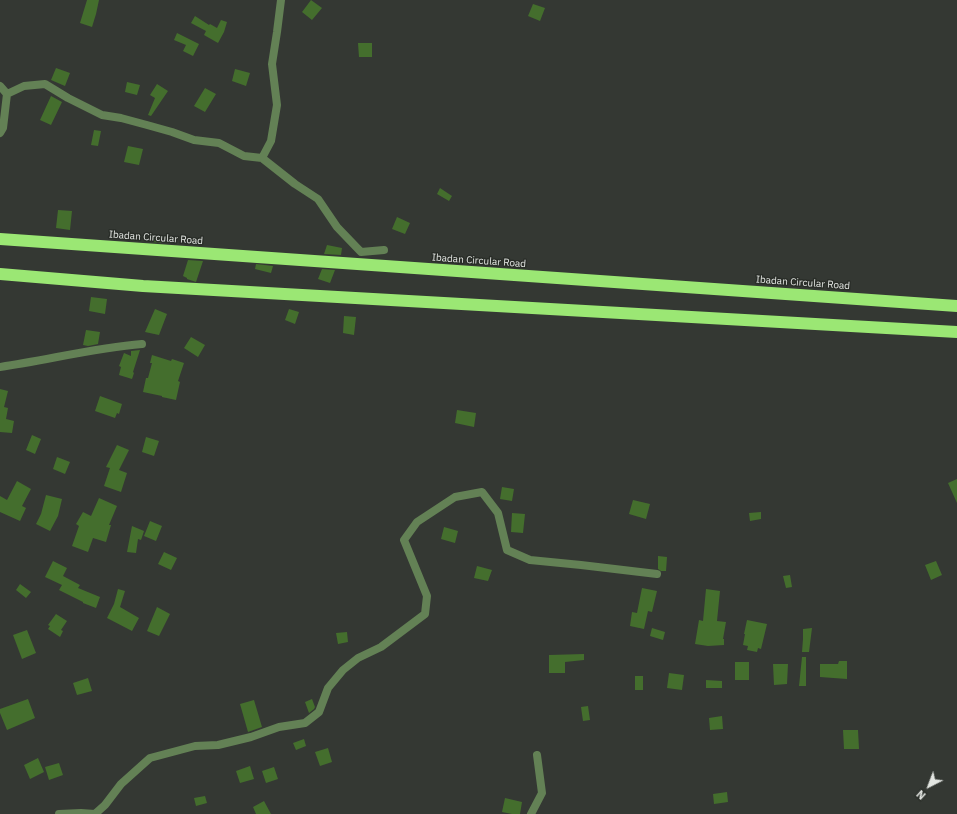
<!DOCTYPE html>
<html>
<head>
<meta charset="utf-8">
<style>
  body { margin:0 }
  #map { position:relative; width:957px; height:814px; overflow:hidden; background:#343833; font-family:"IBM Plex Sans",sans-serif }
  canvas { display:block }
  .north { position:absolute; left:909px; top:766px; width:40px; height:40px; -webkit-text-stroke:3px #2a2e29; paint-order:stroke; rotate:222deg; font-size:11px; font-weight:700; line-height:16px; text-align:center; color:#e3e6e2 }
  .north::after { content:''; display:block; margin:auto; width:14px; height:18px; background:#e3e6e2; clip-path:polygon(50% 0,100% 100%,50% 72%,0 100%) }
</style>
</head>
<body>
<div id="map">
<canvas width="957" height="814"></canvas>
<div class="north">N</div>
</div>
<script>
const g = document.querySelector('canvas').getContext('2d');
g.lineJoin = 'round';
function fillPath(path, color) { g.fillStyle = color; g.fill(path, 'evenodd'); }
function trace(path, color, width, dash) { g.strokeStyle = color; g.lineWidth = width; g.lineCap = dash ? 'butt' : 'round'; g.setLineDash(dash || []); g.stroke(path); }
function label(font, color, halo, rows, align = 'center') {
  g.font = font + ' "IBM Plex Sans",sans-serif'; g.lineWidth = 3; g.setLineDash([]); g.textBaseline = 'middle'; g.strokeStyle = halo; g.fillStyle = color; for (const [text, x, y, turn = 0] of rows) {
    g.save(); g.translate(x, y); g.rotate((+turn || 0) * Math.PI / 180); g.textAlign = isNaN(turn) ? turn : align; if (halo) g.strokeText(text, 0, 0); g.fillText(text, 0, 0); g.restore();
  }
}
fillPath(new Path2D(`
  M 87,0 L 99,0 L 96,14 L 92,27 L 80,23 Z
  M 311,0 L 322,8 L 312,20 L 302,12 Z
  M 533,4 L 545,8 L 540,21 L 528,16 Z
  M 195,16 L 209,25 L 210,24 L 217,28 L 221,20 L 227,22 L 224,32 L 218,43 L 204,35 L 206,31 L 191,23 Z
  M 177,33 L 199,44 L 193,56 L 183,51 L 186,45 L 174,40 Z
  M 358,43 L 372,43 L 372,57 L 359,57 Z
  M 56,68 L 70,73 L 65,86 L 51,80 Z
  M 235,69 L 250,73 L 246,86 L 232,81 Z
  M 127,82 L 140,85 L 137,95 L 125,92 Z
  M 157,84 L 168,91 L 151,116 L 148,115 L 155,98 L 150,95 Z
  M 205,88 L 216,94 L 205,112 L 194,106 Z
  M 51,96 L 62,102 L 51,125 L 40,120 Z
  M 94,130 L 101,131 L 98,146 L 91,145 Z
  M 128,146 L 143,149 L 139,165 L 124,162 Z
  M 440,188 L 452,196 L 449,201 L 437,194 Z
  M 58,210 L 72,211 L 70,230 L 56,228 Z
  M 397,217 L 410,223 L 405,234 L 392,229 Z
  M 154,235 L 167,238 L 166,243 L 152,242 Z
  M 327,245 L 342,248 L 341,255 L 324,254 Z
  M 188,260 L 203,261 L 196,282 L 187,279 L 187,278 L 183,276 Z
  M 256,264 L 273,266 L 271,273 L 255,269 Z
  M 322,269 L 335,270 L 330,283 L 318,279 Z
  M 91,297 L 107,299 L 105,314 L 89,311 Z
  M 155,309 L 167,314 L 159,335 L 145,332 Z
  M 289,309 L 299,312 L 295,324 L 285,320 Z
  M 344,316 L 356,317 L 354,335 L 343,333 Z
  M 86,330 L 100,332 L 98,344 L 88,346 L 83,345 Z
  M 191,337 L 205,345 L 198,357 L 184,348 Z
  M 140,350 L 133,372 L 134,373 L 132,379 L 119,375 L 121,367 L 119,366 L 124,353 L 131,356 L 131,351 Z
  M 152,355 L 171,361 L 172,359 L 184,363 L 178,381 L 180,382 L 176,400 L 162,397 L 162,396 L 143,392 L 146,378 L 148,378 L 152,363 L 150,363 Z
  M 0,389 L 8,391 L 4,407 L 8,408 L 6,419 L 14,421 L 12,433 L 0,432 Z
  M 100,396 L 122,404 L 119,414 L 117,413 L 115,418 L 95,411 Z
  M 457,410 L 476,413 L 474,427 L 455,423 Z
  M 32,435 L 41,439 L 35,454 L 26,450 Z
  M 146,437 L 159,441 L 154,456 L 142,452 Z
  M 117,445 L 129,450 L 119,470 L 127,473 L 121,492 L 104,486 L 110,468 L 106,467 Z
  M 57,457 L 70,462 L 65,474 L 53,469 Z
  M 957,479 L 957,503 L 948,483 Z
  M 17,481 L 31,489 L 22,506 L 26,508 L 20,521 L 0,512 L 0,496 L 7,500 Z
  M 502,487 L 514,489 L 512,501 L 500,499 Z
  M 46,495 L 62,499 L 58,516 L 50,531 L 36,524 L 41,514 Z
  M 99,498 L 117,506 L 109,525 L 111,525 L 106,542 L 93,538 L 88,552 L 72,546 L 79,526 L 76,524 L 83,512 L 91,516 Z
  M 633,500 L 650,504 L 646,519 L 629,514 Z
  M 761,512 L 761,519 L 750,521 L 749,513 Z
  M 512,513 L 525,514 L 523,533 L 511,532 Z
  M 150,521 L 162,526 L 156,541 L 144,536 Z
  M 132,526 L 144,531 L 141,540 L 138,539 L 136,553 L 127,552 Z
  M 444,527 L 458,531 L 455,543 L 441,539 Z
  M 164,552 L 177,558 L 171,570 L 158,564 Z
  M 658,556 L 667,557 L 666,571 L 661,571 L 658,569 Z
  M 53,561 L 67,568 L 63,576 L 80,585 L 78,588 L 100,597 L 96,608 L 83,603 L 83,602 L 59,590 L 62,585 L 45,577 Z
  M 936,561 L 942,575 L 931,580 L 925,565 Z
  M 477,566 L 492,570 L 488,581 L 474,578 Z
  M 790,575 L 792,587 L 786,588 L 783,576 Z
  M 20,584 L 31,592 L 26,598 L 16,590 Z
  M 642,588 L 657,591 L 652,612 L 648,611 L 644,629 L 630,626 L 632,612 L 637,613 Z
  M 118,589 L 125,591 L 120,607 L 139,618 L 132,631 L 107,618 L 114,604 Z
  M 706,589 L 720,591 L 717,621 L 726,622 L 723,639 L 724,639 L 724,645 L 708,646 L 695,644 L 699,620 L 703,621 Z
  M 157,607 L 170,614 L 159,636 L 147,631 Z
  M 56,614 L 67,621 L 61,630 L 63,631 L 60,637 L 48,629 L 50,626 L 48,625 Z
  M 747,620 L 767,624 L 761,649 L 758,648 L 757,652 L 747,650 L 748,646 L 743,645 L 745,634 L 744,634 Z
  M 652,628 L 665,632 L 663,640 L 650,636 Z
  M 812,628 L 809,652 L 802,652 L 803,639 L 803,629 Z
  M 27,630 L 36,653 L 22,659 L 13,635 Z
  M 347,632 L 348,642 L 338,644 L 336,633 Z
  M 584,654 L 584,660 L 565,662 L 565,673 L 549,673 L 549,655 Z
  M 802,657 L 806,657 L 806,686 L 799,686 Z
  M 839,661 L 847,661 L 847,679 L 820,677 L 820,664 L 838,664 Z
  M 735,662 L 749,662 L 749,680 L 735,680 Z
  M 773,664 L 788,664 L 787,684 L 774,685 Z
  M 669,673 L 684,675 L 682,690 L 667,688 Z
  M 635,676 L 643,676 L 643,690 L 635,690 Z
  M 88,678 L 92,691 L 77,695 L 73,683 Z
  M 706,680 L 722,681 L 722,688 L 706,688 Z
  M 28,699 L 35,718 L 7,730 L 0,713 L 0,709 Z
  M 312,699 L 315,707 L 314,709 L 309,713 L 305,702 Z
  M 254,700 L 262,727 L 248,732 L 240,704 Z
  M 588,706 L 590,720 L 583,721 L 581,707 Z
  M 722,716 L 723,729 L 710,730 L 709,718 Z
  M 843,730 L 858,730 L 859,749 L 844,749 Z
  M 304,739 L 306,746 L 296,750 L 293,743 Z
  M 328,748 L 332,762 L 320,766 L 315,752 Z
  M 38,758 L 44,772 L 30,779 L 24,765 Z
  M 59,763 L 63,775 L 49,780 L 45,767 Z
  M 250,766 L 254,779 L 240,783 L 236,771 Z
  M 274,767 L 278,779 L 266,783 L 262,771 Z
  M 727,792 L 728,802 L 714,804 L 713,794 Z
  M 205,796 L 207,803 L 196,806 L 194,798 Z
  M 505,798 L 522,802 L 520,814 L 512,814 L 502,812 Z
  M 264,801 L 271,814 L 256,814 L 253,807 Z`), '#446e2d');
trace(new Path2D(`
  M 0,86 L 7,94 L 3,128 L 0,133
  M 7,94 L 24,86 L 45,84 L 68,98 L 102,115 L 121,118 L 147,125 L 172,132 L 194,140 L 219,143 L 244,156 L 262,158 L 271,141 L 277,105 L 272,64 L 277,32 L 281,0
  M 262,158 L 295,184 L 318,199 L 337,227 L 361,252 L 384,250
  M 0,367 C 48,360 94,348 142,344
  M 59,814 L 81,813 L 95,814 L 105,805 L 121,784 L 150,758 L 195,746 L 218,745 L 251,737 L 279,727 L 305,723 L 319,712 L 328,688 L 343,670 L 358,658 L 381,647 L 425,614 L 427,596 L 404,540 L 417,522 L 455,497 L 482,492 L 498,513 L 507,550 L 530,560 L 581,565 L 657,574
  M 531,814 L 542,793 L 537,755`), '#638155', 8);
trace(new Path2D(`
  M 0,239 L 957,306
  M 0,274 L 143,286 L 957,332`), '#9be774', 12);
label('10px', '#e3e6e2', '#2a2e29', [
  ["Ibadan Circular Road",156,238,4],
  ["Ibadan Circular Road",479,261,4],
  ["Ibadan Circular Road",803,283,4]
]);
</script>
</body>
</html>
